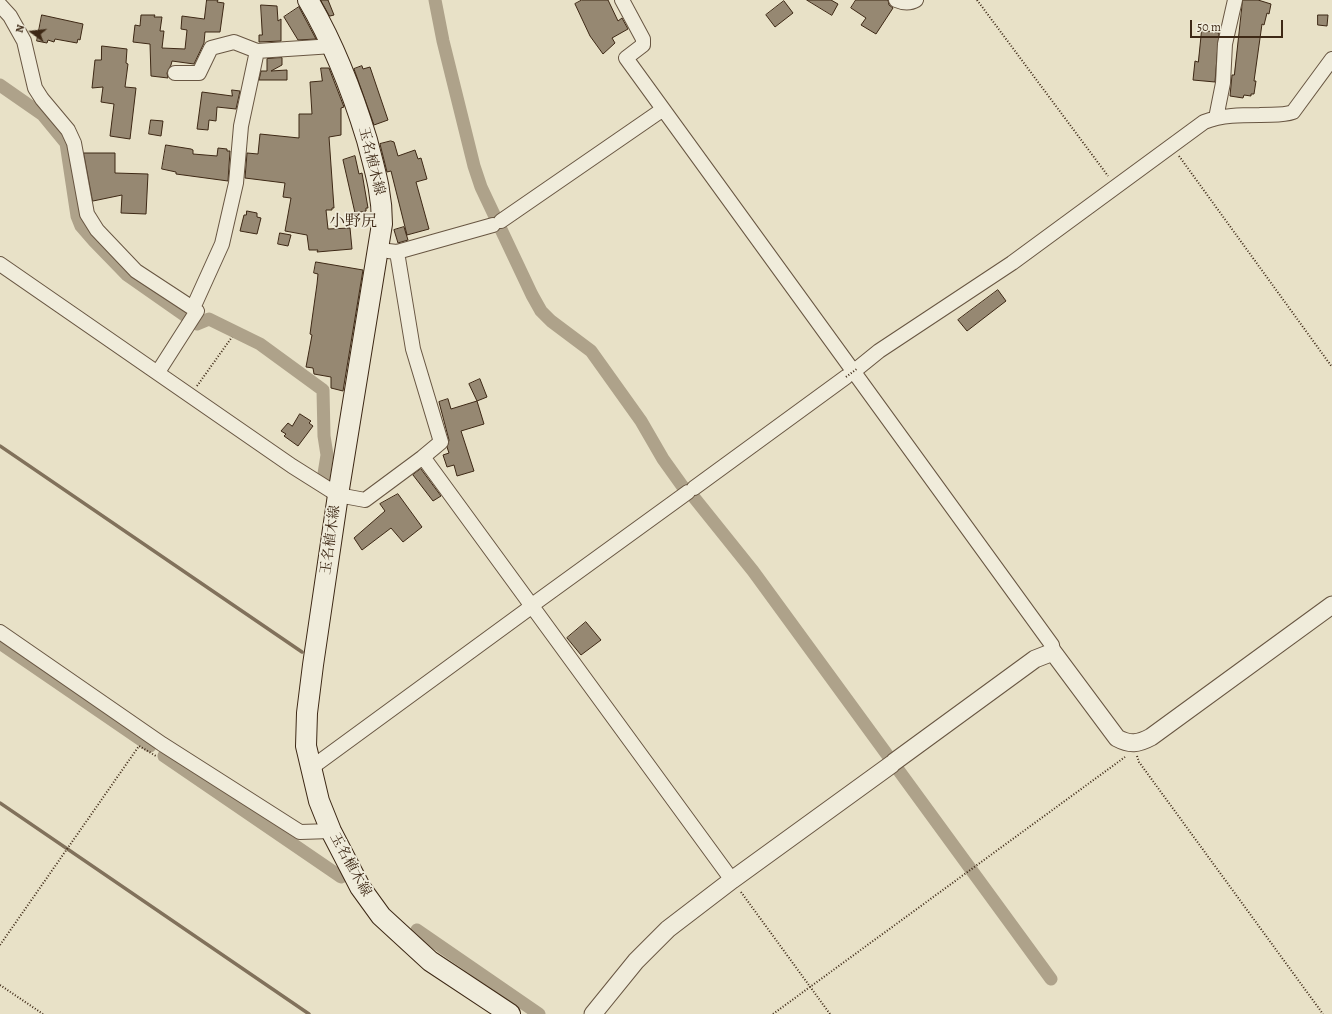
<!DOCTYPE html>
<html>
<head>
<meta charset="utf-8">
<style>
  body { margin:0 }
  #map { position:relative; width:1332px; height:1014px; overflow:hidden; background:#e8e1c7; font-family:Alegreya,serif }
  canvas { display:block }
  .north { position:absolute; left:12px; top:12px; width:40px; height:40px; -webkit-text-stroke:3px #f0ecdb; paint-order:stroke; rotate:285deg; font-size:11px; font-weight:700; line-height:16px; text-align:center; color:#3d2815 }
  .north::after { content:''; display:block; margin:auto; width:14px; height:18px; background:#3d2815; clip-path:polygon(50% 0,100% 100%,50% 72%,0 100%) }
  .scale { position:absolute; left:1190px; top:20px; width:93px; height:18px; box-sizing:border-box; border:2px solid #3d2815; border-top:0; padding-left:5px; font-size:12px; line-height:14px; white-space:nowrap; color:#3d2815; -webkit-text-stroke:3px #f0ecdb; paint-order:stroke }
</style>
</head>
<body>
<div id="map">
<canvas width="1332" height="1014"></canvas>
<div class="north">N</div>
<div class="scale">50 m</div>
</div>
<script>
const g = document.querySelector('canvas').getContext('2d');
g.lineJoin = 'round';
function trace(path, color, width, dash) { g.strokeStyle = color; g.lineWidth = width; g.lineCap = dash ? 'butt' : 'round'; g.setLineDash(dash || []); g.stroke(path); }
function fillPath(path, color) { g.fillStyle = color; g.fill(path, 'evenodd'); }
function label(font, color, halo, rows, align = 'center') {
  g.font = font + ' Alegreya,"Noto Serif JP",serif'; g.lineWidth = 3.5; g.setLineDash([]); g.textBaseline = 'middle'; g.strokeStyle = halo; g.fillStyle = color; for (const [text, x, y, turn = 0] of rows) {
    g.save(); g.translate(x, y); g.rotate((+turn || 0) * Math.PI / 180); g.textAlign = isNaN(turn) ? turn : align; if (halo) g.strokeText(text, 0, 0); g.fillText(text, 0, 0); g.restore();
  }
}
trace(new Path2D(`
  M 0,446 L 302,652
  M 0,803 L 309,1014`), '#81715b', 3.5);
trace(new Path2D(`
  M 435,0 L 443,41 L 474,166 L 481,187 L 532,295 L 541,311 L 551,321 L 591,351 L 641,421 L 663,459 L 683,487 L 688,490 L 753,571 L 1051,979
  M 0,85 L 43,115 L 66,143 L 77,216 L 81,226 L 94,241 L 127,275 L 197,324 L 209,319 L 260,344 L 323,390 L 324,436 L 327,455 L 323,480
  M 0,643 L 150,746
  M 164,756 L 341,877
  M 417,930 L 539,1014`), '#aea28a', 13);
const building = new Path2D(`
  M 207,0 L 218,0 L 217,2 L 224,3 L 220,32 L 205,32 L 204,43 L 194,64 L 172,61 L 171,65 L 167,73 L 168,78 L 151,76 L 150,44 L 133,42 L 135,25 L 140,26 L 141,15 L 155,15 L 154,17 L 162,17 L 160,31 L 164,31 L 162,48 L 185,49 L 187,30 L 181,29 L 182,16 L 204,19 Z
  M 321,0 L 328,0 L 334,15 L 330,16 Z
  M 582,0 L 608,0 L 618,21 L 622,18 L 628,29 L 612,38 L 615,43 L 603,54 L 590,36 L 575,4 Z
  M 807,0 L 831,0 L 838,4 L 832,15 Z
  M 856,0 L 888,0 L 889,5 L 893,8 L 876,34 L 861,25 L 866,18 L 851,8 Z
  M 1243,0 L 1258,0 L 1271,4 L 1269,14 L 1267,13 L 1264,25 L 1262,24 L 1254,81 L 1256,81 L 1254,94 L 1251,94 L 1251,96 L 1244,95 L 1243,98 L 1230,96 L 1232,75 L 1234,75 Z
  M 784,1 L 793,13 L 775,27 L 766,15 Z
  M 261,5 L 277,6 L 278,21 L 281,19 L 281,41 L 259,42 L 259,35 L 262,35 Z
  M 299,7 L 307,22 L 316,39 L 298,40 L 284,17 Z
  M 42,15 L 83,24 L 80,40 L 78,39 L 77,43 L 55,39 L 54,42 L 48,40 L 47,43 L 37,41 Z
  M 1318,15 L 1328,15 L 1327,26 L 1318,25 Z
  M 1202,30 L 1219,33 L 1215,82 L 1193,80 L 1195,61 L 1198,62 Z
  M 102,46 L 127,49 L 126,63 L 128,64 L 125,87 L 136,88 L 130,139 L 110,136 L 114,104 L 101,102 L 103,87 L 92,88 L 95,60 L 101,60 Z
  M 282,58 L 282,65 L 271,71 L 287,70 L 287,80 L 259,80 L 261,71 L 267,71 L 267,59 Z
  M 362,66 L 363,69 L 370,67 L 388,120 L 374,125 L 354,69 Z
  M 321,68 L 329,68 L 344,107 L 341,108 L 341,135 L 329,137 L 334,208 L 332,208 L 332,210 L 326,210 L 328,229 L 350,228 L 352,249 L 317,252 L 318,250 L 309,250 L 307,235 L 285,231 L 291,198 L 283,197 L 285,183 L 245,178 L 247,153 L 258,154 L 260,134 L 299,138 L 299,114 L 312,114 L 310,82 L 322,81 Z
  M 232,90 L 240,91 L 236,109 L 217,107 L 216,121 L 209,120 L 208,130 L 197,129 L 202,92 L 232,96 Z
  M 151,120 L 163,121 L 161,136 L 149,134 Z
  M 391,141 L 394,142 L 398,156 L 415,150 L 418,159 L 421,158 L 427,179 L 416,182 L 429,229 L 407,235 L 391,171 L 387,172 L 380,144 Z
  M 166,145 L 191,149 L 193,150 L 193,154 L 217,156 L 218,148 L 227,149 L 227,151 L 230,151 L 228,181 L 176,174 L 176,172 L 162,169 Z
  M 84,153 L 115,153 L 115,173 L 148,174 L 146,214 L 121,213 L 122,195 L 93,201 Z
  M 355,156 L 359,174 L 362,173 L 368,208 L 366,208 L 366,211 L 355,213 L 343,160 Z
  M 247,211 L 257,213 L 257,217 L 261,218 L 257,234 L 240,231 L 244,215 L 246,215 Z
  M 404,227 L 408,240 L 398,243 L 394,230 Z
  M 280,233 L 291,235 L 288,246 L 278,244 Z
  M 316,262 L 363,270 L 343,391 L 331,388 L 331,377 L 314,374 L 313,368 L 306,367 L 312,335 L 310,334 L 317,284 L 318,274 L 314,273 Z
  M 998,290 L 1006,301 L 967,331 L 958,320 Z
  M 480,379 L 487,397 L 477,401 L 469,384 Z
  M 448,399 L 451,409 L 477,401 L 484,424 L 461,431 L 474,471 L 457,476 L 454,465 L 447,467 L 443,455 L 449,453 L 447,447 L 449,440 L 439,402 Z
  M 300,414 L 311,421 L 309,423 L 313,426 L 298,446 L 284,436 L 286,434 L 281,431 L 288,423 L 292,426 Z
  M 421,469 L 441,496 L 433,501 L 413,475 Z
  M 398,494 L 422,527 L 403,542 L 391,528 L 362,550 L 354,538 L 385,511 L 380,504 Z
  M 586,622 L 601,640 L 581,655 L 567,638 Z`);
fillPath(building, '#968872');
trace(building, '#3d2815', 1);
const minor = new Path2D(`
  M 622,0 L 643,39 L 643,45 L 626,58 L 1052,645 L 1053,652
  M 896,0 C 903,3 909,4 916,0
  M 0,5 L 10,16 L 24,41 L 35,88 L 42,99 L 68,130 L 74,143 L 87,214 L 97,230 L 136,271 L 197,311 L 158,372
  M 175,73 L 199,73 L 211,48 L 234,42 L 257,51 L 333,46
  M 1216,118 L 1223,83 L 1225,44 L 1235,0
  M 501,221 L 662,110
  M 388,251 L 397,252 L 493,225
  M 397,252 L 413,349 L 441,442 L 423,457
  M 0,264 L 292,466 L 338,495 L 365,500 L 423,457 L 732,880
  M 193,308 L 222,244 L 236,183 L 241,126 L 257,51
  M 858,368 L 879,351 L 1012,263 L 1204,122 C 1222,115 1241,115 1260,115 C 1272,114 1282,116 1293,112 L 1332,59
  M 694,488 L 846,377
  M 535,603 L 688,492
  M 0,632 L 162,744 L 300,832 L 331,831
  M 311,768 L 531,607`);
const tertiary = new Path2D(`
  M 894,762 L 1035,659 L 1053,652 L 1117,738 C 1130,745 1138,744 1151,737 L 1332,605
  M 593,1014 L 636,961 L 668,929 L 732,880 L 892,764`);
const secondary = new Path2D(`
  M 308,0 C 334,44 352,91 367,140 C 375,171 382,192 382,224 L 338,495 L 313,665 L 307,713 L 306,746 L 319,801 L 331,831 L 360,887 L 381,916 L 430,961 L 510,1014`);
trace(minor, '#685642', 16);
trace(tertiary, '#685642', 19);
trace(secondary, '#3d2815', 22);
trace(new Path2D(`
  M 977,0 L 1108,176
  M 1179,156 L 1332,367
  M 197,386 L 232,337
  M 1137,756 L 1139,762 L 1323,1014
  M 741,892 L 830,1014
  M 0,945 L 139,746 L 156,756
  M 0,985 L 43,1014
  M 773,1014 L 1125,757`), '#3d2815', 2, [1, 2]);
trace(minor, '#f0ecdb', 14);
trace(tertiary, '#f0ecdb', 17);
trace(secondary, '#f0ecdb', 20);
trace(new Path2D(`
  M 846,377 L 858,368`), '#3d2815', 2, [1, 2]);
label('14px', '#3d2815', '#f0ecdb', [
  ["玉名植木線",371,161,76],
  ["玉名植木線",331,540,-82],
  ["玉名植木線",350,865,61]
]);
label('16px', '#3d2815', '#f0ecdb', [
  ["小野尻",353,222]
]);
</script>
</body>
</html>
